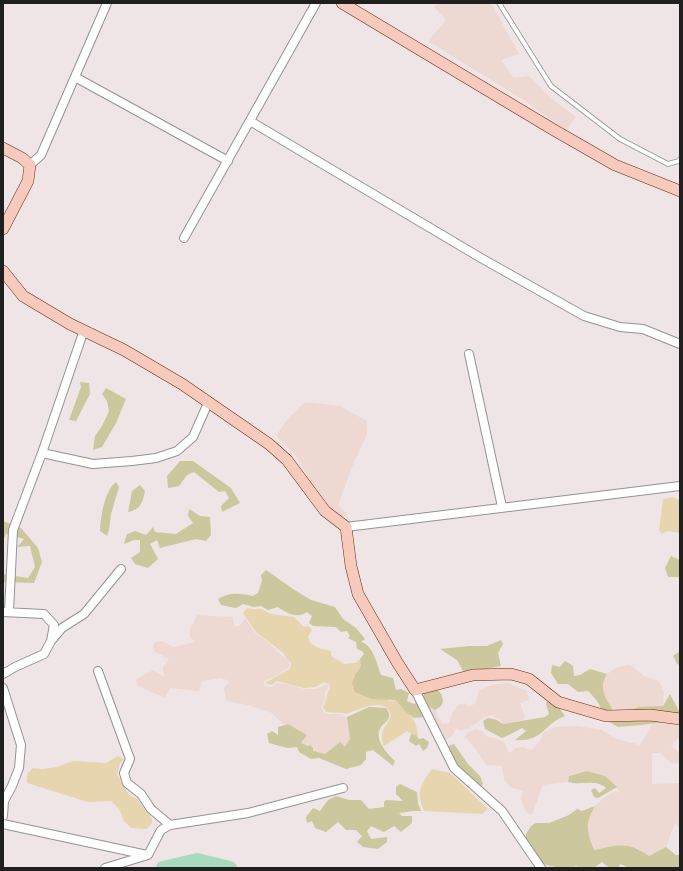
<!DOCTYPE html>
<html>
<head>
<meta charset="utf-8">
<style>
  body { margin:0 }
  #map { position:relative; width:683px; height:871px; overflow:hidden; background:#efe5e7; font-family:"Sofia Sans Condensed",sans-serif }
  canvas { display:block }
  .frame { position:absolute; inset:0; border:4px solid #1f1f1f; pointer-events:none }
</style>
</head>
<body>
<div id="map">
<canvas width="683" height="871"></canvas>
<div class="frame"></div>
</div>
<script>
const g = document.querySelector('canvas').getContext('2d');
g.lineJoin = 'round';
function fillPath(path, color) { g.fillStyle = color; g.fill(path, 'evenodd'); }
function trace(path, color, width, dash) { g.strokeStyle = color; g.lineWidth = width; g.lineCap = dash ? 'butt' : 'round'; g.setLineDash(dash || []); g.stroke(path); }
fillPath(new Path2D(`
  M 439,3 L 490,3 L 494,8 L 519,54 L 501,60 L 514,78 L 529,76 L 551,98 L 576,117 L 566,130 L 525,101 L 428,41 L 446,20 L 434,7 Z
  M 305,402 L 340,406 L 367,421 L 367,434 L 354,462 L 338,505 L 348,515 L 342,517 L 327,505 L 309,479 L 296,456 L 276,436 L 286,421 Z
  M 197,615 L 233,617 L 234,627 L 240,625 L 245,618 L 256,634 L 267,641 L 281,655 L 290,660 L 289,668 L 278,675 L 264,681 L 264,686 L 272,687 L 276,683 L 287,684 L 304,689 L 316,689 L 326,684 L 329,686 L 325,693 L 325,700 L 321,708 L 325,714 L 341,714 L 347,717 L 350,739 L 345,748 L 325,754 L 313,751 L 308,746 L 301,743 L 307,735 L 288,724 L 283,724 L 272,713 L 248,705 L 226,701 L 224,688 L 230,681 L 220,678 L 202,681 L 199,691 L 170,688 L 165,698 L 138,686 L 136,679 L 153,670 L 165,677 L 163,673 L 163,667 L 169,659 L 155,652 L 153,647 L 155,642 L 162,641 L 174,647 L 195,642 L 190,637 L 189,632 Z
  M 630,665 L 644,676 L 659,681 L 664,692 L 663,706 L 638,707 L 625,713 L 612,708 L 606,700 L 603,691 L 602,680 L 607,674 L 617,667 Z
  M 508,683 L 527,691 L 529,700 L 520,703 L 525,717 L 523,720 L 503,724 L 500,719 L 491,715 L 482,719 L 467,730 L 466,728 L 462,731 L 456,729 L 453,735 L 445,740 L 433,734 L 424,717 L 425,704 L 435,710 L 442,724 L 449,723 L 452,713 L 458,705 L 465,703 L 468,707 L 476,703 L 479,690 L 492,685 Z
  M 669,723 L 680,726 L 680,736 L 671,746 L 680,753 L 680,763 L 672,764 L 660,753 L 652,753 L 652,784 L 679,783 L 680,787 L 680,829 L 675,823 L 666,847 L 649,856 L 638,848 L 609,847 L 594,850 L 587,830 L 588,819 L 595,806 L 601,800 L 615,791 L 621,793 L 605,776 L 587,771 L 569,775 L 568,782 L 543,785 L 532,815 L 526,813 L 521,798 L 523,791 L 510,787 L 504,779 L 502,766 L 486,765 L 480,755 L 465,737 L 467,733 L 476,729 L 483,732 L 488,737 L 495,738 L 504,742 L 508,751 L 510,753 L 515,748 L 523,747 L 531,750 L 540,741 L 544,732 L 555,727 L 577,726 L 602,730 L 614,738 L 640,745 L 652,724 Z`), '#edd9d2');
fillPath(new Path2D(`
  M 673,497 L 680,501 L 680,533 L 667,531 L 662,534 L 659,530 L 663,499 Z
  M 247,608 L 253,609 L 262,609 L 270,614 L 294,617 L 304,627 L 308,626 L 312,630 L 308,637 C 310,647 322,649 331,651 L 331,656 L 344,664 L 355,663 L 360,659 L 361,666 L 356,672 L 389,701 L 396,700 C 408,714 418,718 418,739 L 416,735 L 411,734 L 407,731 L 384,746 C 378,730 386,729 391,715 C 390,713 390,711 388,709 C 379,699 356,710 346,714 L 342,713 L 326,712 L 323,707 C 327,701 326,695 330,688 L 329,684 L 324,682 L 316,687 L 304,688 L 277,681 L 272,685 L 265,683 L 290,669 L 291,663 L 282,652 L 256,632 L 243,613 Z
  M 118,756 L 124,760 L 120,763 L 117,775 L 129,795 L 136,798 L 152,818 L 152,823 L 147,829 L 131,828 L 124,821 L 119,809 L 111,801 L 88,802 L 27,783 L 27,774 L 33,768 L 43,769 L 57,767 L 73,761 L 106,763 Z
  M 432,769 L 450,773 L 488,809 L 482,814 L 424,811 C 416,791 420,786 432,769 Z`), '#e6d5ae');
fillPath(new Path2D(`
  M 80,382 L 89,383 L 90,394 L 76,421 L 69,420 L 81,387 Z
  M 106,388 L 126,399 L 116,423 L 102,447 L 93,450 L 95,436 L 102,426 L 109,411 L 107,401 L 102,394 Z
  M 180,461 L 193,461 L 231,488 L 240,503 L 222,512 L 221,506 L 229,498 L 225,491 L 219,492 L 194,472 L 187,475 L 179,486 L 168,488 L 167,476 Z
  M 116,482 L 119,487 L 111,514 L 109,530 L 107,536 L 100,531 C 101,517 104,491 116,482 Z
  M 140,485 L 145,491 C 143,502 140,510 128,512 L 132,491 Z
  M 189,509 L 200,516 L 210,517 L 211,535 L 206,541 L 196,539 L 160,548 L 157,540 L 150,544 L 158,559 L 148,568 L 135,564 L 131,558 L 140,552 L 140,540 L 134,540 L 124,544 L 127,534 L 135,531 L 146,535 L 153,527 L 155,532 L 176,534 L 193,523 L 188,516 Z
  M 3,521 L 21,528 L 38,548 L 42,562 L 34,583 L 3,582 L 3,574 L 28,578 L 35,567 L 30,546 L 17,547 L 24,539 L 6,534 L 3,541 Z
  M 671,556 L 680,560 L 680,577 L 668,577 L 665,568 Z
  M 266,570 L 293,589 L 311,600 L 335,607 L 343,619 L 356,628 L 365,639 L 361,642 C 373,645 377,664 381,675 L 393,678 L 396,690 L 401,689 L 409,693 L 407,701 L 414,704 L 423,697 L 425,692 L 435,687 C 443,694 448,705 435,710 L 425,704 L 424,717 L 414,718 L 405,711 L 396,700 L 372,699 L 355,692 L 352,683 L 356,673 L 361,666 L 360,659 L 364,654 L 362,651 L 357,649 L 356,642 L 348,638 L 350,636 L 347,631 L 341,632 L 336,627 L 313,626 L 309,623 L 312,616 L 307,612 C 297,619 286,613 278,607 L 268,610 L 261,606 L 254,607 L 243,604 L 236,608 L 221,605 L 218,599 C 229,592 239,593 253,596 L 258,593 L 262,581 L 261,575 Z
  M 501,640 L 503,644 L 498,653 L 501,666 L 478,671 L 463,671 L 457,660 L 440,649 L 469,646 L 487,646 Z
  M 680,651 L 680,665 L 677,664 L 673,656 Z
  M 565,661 L 573,666 L 574,676 L 580,675 L 590,669 L 607,674 C 599,685 604,697 612,708 L 611,718 L 614,718 L 638,707 L 663,706 L 670,694 L 680,713 L 672,721 L 641,725 L 618,727 L 604,719 C 601,705 598,701 588,691 L 578,692 L 568,684 L 558,684 L 551,673 L 552,665 L 560,667 Z
  M 548,700 L 557,705 L 565,716 C 543,724 544,742 515,740 L 526,731 L 522,728 L 511,734 L 502,738 L 485,729 L 483,721 L 488,718 L 497,720 L 503,724 L 545,717 L 549,714 L 546,704 Z
  M 369,707 L 386,708 C 388,711 390,713 389,717 C 388,721 383,724 381,727 C 373,739 387,753 395,761 L 393,766 L 373,750 L 366,752 L 366,759 L 361,765 L 346,769 L 319,758 L 311,759 L 299,752 L 297,747 L 287,748 L 269,743 L 267,734 L 272,731 L 278,735 L 278,727 L 288,724 L 307,735 L 301,743 L 308,746 L 310,745 L 313,748 L 313,751 L 325,754 L 340,742 L 345,747 L 350,739 L 347,717 Z
  M 411,734 L 416,735 L 419,739 L 423,738 L 429,742 L 427,748 L 423,751 L 419,744 L 416,746 L 409,741 Z
  M 454,744 L 468,764 L 480,776 L 483,784 L 479,788 L 455,766 L 446,747 Z
  M 587,771 L 605,776 L 617,787 L 598,798 L 594,797 L 591,790 L 595,788 L 599,793 L 606,788 C 595,778 581,786 568,782 L 569,776 Z
  M 400,784 L 417,792 L 418,803 L 421,811 L 413,811 L 399,813 L 402,816 L 412,816 L 412,823 L 401,832 L 394,826 L 384,832 L 371,826 L 367,831 L 371,839 L 387,837 L 387,842 L 378,849 L 363,847 L 357,842 L 362,836 L 356,830 L 346,830 L 338,822 L 326,832 L 315,828 L 312,821 L 307,823 L 306,817 L 313,808 L 320,811 L 328,800 L 336,796 L 349,800 L 361,800 L 369,809 L 384,807 L 384,802 L 386,800 L 403,801 L 396,794 L 396,787 Z
  M 595,806 C 584,826 587,830 594,850 C 618,845 628,841 649,856 L 666,847 L 676,855 L 680,855 L 680,868 L 629,868 L 620,864 L 619,868 L 609,868 L 602,862 L 594,868 L 581,868 L 576,866 C 567,871 552,866 542,864 L 526,843 L 526,834 L 531,826 L 536,823 L 549,823 L 569,815 L 577,809 L 582,811 Z`), '#ccc79c');
trace(new Path2D(`
  M 163,868 L 197,860 L 230,868`), '#a8dabd', 14);
const lane = new Path2D(`
  M 499,3 L 551,86 L 620,139 L 668,164 L 679,161 L 680,159`);
const street = new Path2D(`
  M 75,77 L 228,161
  M 250,121 L 481,258 L 584,316 L 620,327 L 643,329 L 680,344
  M 30,165 L 41,155 L 107,3
  M 184,238 L 316,3
  M 469,354 L 502,507
  M 42,453 L 93,464 L 132,461 L 156,458 L 177,451 L 193,437 L 208,403
  M 346,527 L 680,486
  M 9,611 L 13,530 L 42,453 L 84,330
  M 3,612 L 44,614 L 54,625 L 51,641 L 44,654 L 15,667 L 3,674
  M 51,641 L 62,628 L 84,614 L 121,569
  M 98,671 L 130,759 L 124,773 L 127,783 L 141,794 L 151,809 L 170,825
  M 3,688 L 21,745 L 19,768 L 12,786 L 4,801 L 3,816
  M 415,690 L 454,768 L 502,811 L 541,868
  M 3,824 L 147,855
  M 105,868 L 148,855 L 161,830 L 170,825 L 248,813 L 343,788`);
const secondary = new Path2D(`
  M 342,3 L 554,130 L 615,165 L 680,191
  M 3,148 L 22,158 L 30,165 L 28,181 L 3,229
  M 3,271 L 23,296 L 70,324 L 124,350 L 182,384 L 269,444 L 287,460 L 325,511 L 346,527 L 351,566 L 358,594 L 397,662 L 415,690 L 473,675 L 511,674 L 529,679 L 558,702 L 606,716 L 650,715 L 680,719`);
trace(lane, '#939393', 5.5);
trace(street, '#939393', 10);
trace(secondary, '#71290b', 12);
trace(lane, '#fff', 4);
trace(street, '#fff', 8);
trace(secondary, '#f6cabc', 11);
</script>
</body>
</html>
